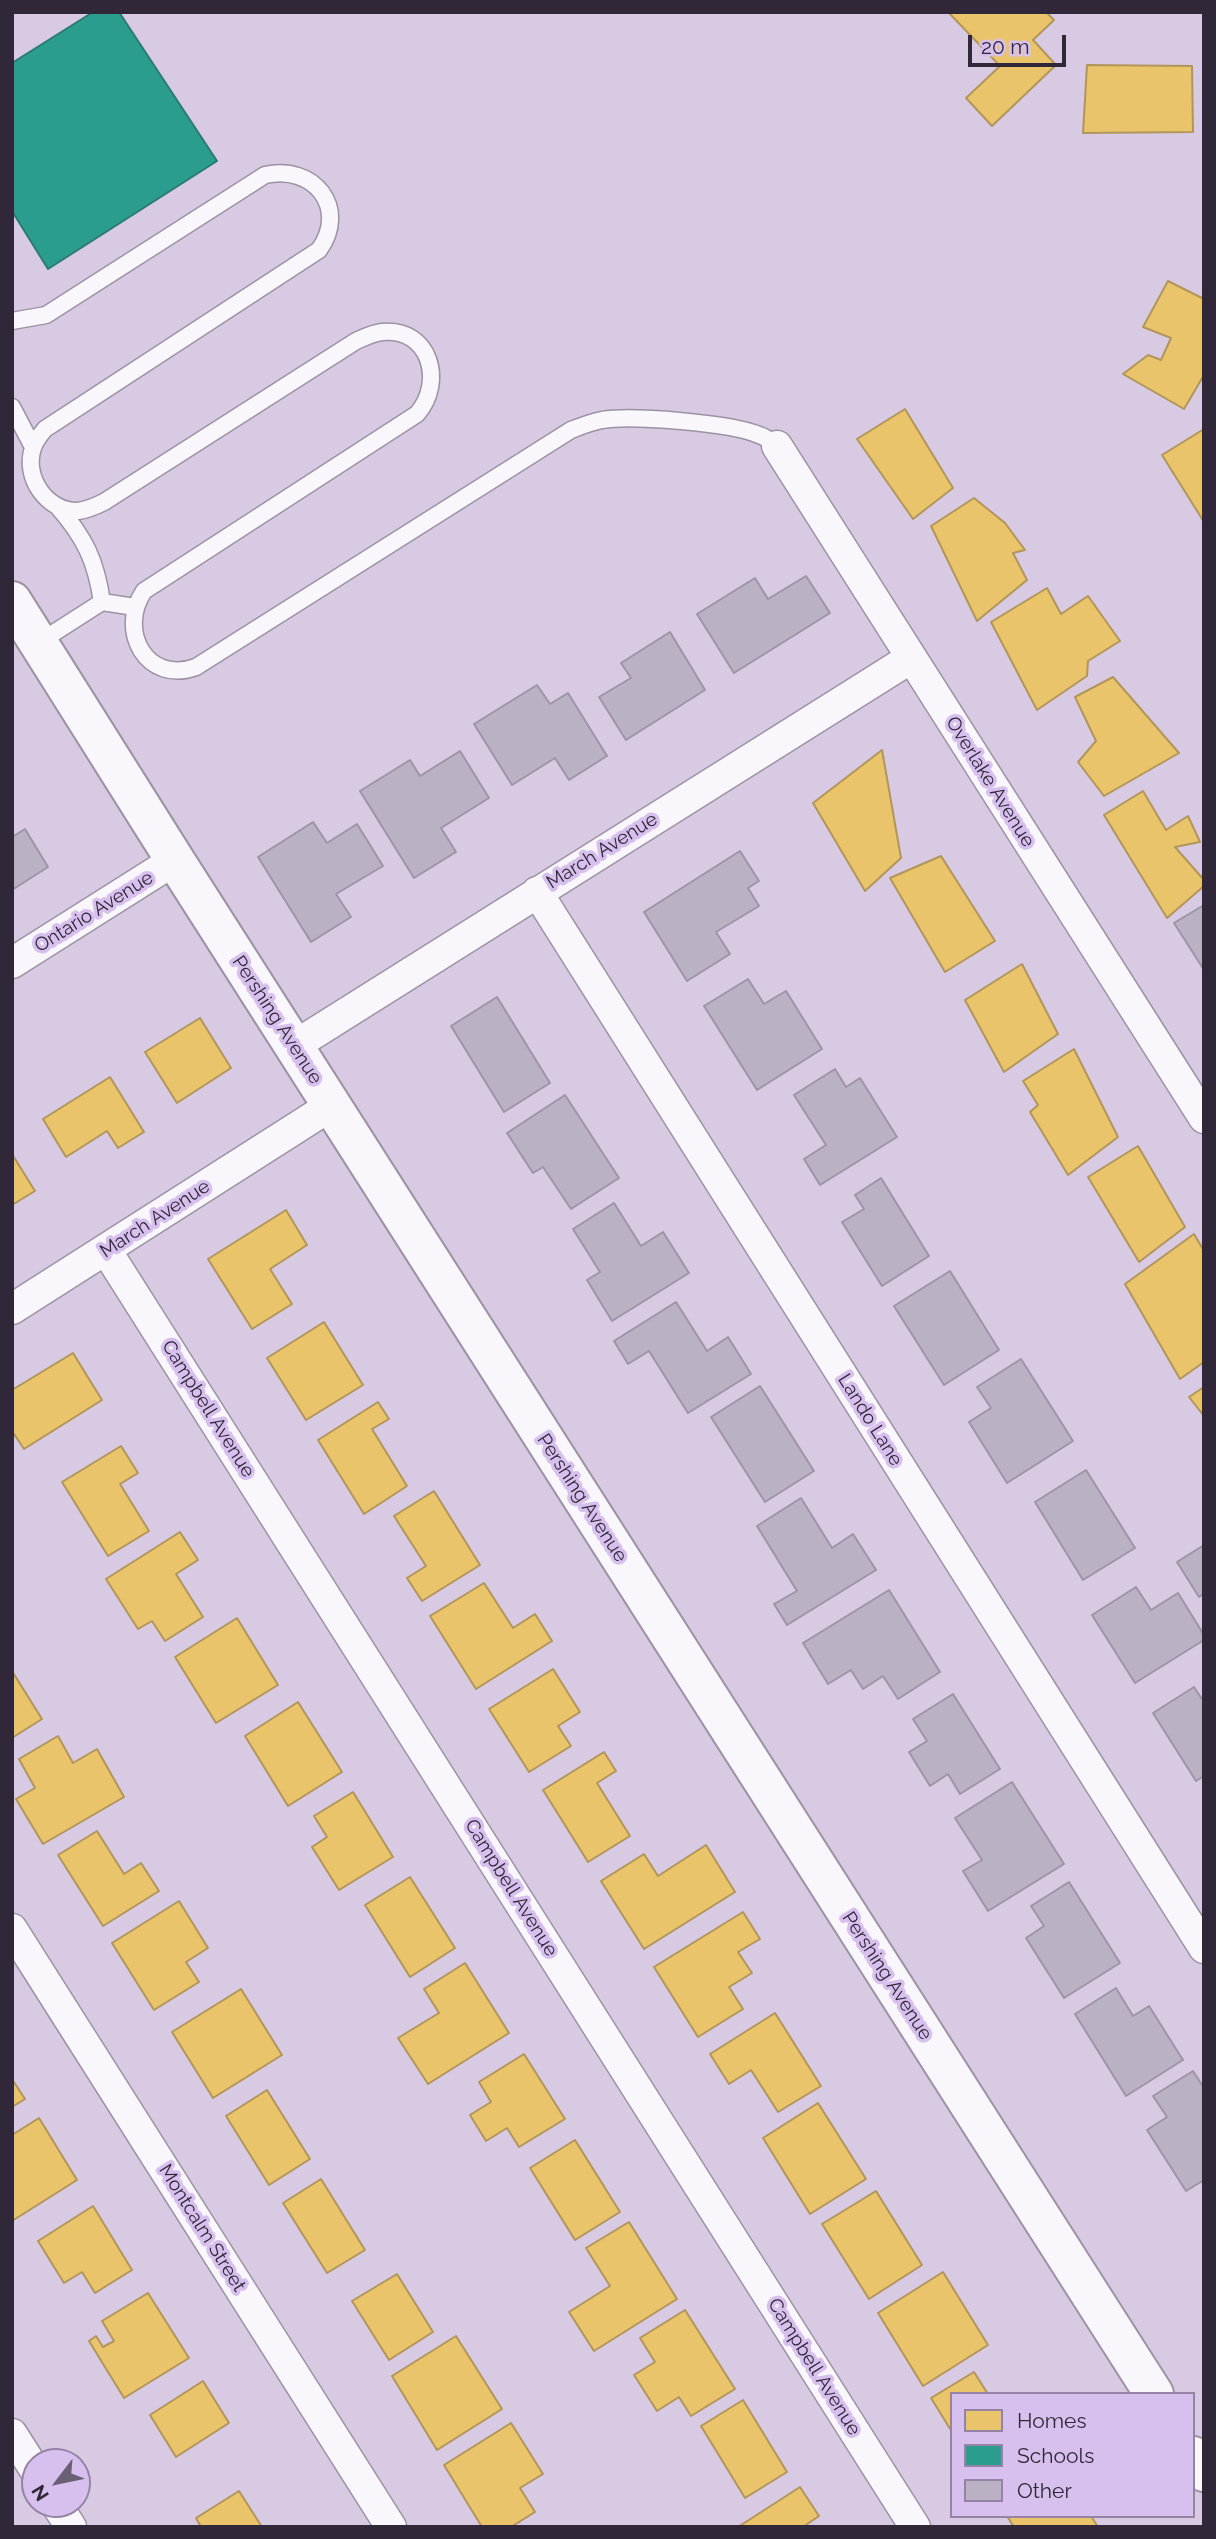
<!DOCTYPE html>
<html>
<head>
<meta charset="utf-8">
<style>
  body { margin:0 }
  #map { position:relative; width:1216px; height:2539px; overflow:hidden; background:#d7cae2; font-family:Raleway,sans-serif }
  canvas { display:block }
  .frame { position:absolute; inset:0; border:14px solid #302738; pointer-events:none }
  .legend { position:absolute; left:950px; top:2392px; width:245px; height:126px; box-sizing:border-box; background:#d7c0ed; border:2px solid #9483a5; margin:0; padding:9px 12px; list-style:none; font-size:21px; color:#302738 }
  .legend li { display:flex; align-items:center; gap:14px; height:35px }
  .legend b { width:35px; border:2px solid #9483a5 }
  .north { position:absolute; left:21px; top:2448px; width:70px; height:70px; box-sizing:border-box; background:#d7c0ed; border:2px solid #9483a5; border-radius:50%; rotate:238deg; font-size:19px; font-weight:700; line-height:28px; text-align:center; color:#302738 }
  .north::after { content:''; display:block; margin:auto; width:24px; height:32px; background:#6a6074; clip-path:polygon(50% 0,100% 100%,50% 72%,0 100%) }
  .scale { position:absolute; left:968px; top:35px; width:98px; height:32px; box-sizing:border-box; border:4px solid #302738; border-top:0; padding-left:9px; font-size:21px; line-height:24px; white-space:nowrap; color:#302738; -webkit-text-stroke:5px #d7c0ed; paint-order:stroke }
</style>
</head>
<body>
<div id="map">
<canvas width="1216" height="2539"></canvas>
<div class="frame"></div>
<ul class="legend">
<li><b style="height:19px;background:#e9c46a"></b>Homes</li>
<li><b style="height:19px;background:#2a9d8f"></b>Schools</li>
<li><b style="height:19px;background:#bbb1c4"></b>Other</li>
</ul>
<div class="north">N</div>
<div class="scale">20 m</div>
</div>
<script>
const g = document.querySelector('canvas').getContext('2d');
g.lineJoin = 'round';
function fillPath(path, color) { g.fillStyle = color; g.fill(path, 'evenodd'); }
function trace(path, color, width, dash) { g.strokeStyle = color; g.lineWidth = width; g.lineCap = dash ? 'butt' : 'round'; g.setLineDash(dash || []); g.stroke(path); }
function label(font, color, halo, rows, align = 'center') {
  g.font = font + ' Raleway,sans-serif'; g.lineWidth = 7; g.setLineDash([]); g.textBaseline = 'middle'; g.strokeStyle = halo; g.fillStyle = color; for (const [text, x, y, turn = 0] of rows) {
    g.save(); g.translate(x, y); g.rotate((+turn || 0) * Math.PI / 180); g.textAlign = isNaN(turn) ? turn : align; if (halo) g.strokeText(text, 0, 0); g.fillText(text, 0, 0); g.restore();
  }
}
const homes = new Path2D(`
  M 948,12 L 1046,12 L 1054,20 L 1033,40 L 1056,65 L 992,126 L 966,98 L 1000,66 Z
  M 1087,65 L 1192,66 L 1193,132 L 1083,133 Z
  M 1168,281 L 1204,299 L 1204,375 L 1184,409 L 1123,374 L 1148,355 L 1161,360 L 1171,338 L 1143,327 Z
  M 905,409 L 953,488 L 913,519 L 857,439 Z
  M 1204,429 L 1204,522 L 1162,455 Z
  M 974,498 L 1005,523 L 1025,550 L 1013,553 L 1027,580 L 977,621 L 931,526 Z
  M 1047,588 L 1061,614 L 1088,596 L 1120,641 L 1088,661 L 1087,676 L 1037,710 L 991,622 Z
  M 1113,677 L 1179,753 L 1104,796 L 1078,762 L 1096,741 L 1075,697 Z
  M 882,750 L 901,858 L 865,891 L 813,803 Z
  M 1143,791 L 1166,830 L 1188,816 L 1200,842 L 1175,847 L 1204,880 L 1204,886 L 1167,918 L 1104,815 Z
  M 941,856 L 995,941 L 945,972 L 890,878 Z
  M 1022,964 L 1058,1034 L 1004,1072 L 965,1000 Z
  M 200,1018 L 231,1068 L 177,1103 L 145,1052 Z
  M 1074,1049 L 1118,1137 L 1068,1175 L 1030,1112 L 1038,1105 L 1023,1081 Z
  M 110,1077 L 144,1132 L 118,1148 L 107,1131 L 66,1157 L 43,1119 Z
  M 1138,1146 L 1185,1227 L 1139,1262 L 1088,1177 Z
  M 12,1154 L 35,1191 L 12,1205 Z
  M 286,1210 L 307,1245 L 270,1269 L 292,1304 L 252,1329 L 208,1259 Z
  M 1194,1234 L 1204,1251 L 1204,1362 L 1180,1379 L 1125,1284 Z
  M 324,1322 L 363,1385 L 306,1420 L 267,1358 Z
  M 73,1353 L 102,1400 L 24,1449 L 12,1431 L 12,1390 Z
  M 1204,1387 L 1204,1416 L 1189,1397 Z
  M 378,1402 L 389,1419 L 372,1429 L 407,1486 L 364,1514 L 318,1440 Z
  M 121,1446 L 138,1473 L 120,1484 L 149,1531 L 108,1556 L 62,1482 Z
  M 434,1491 L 480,1565 L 422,1601 L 407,1578 L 426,1566 L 394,1516 Z
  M 180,1532 L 198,1560 L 176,1574 L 203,1617 L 165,1641 L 152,1621 L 138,1629 L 106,1579 Z
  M 484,1583 L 513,1628 L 535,1614 L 552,1641 L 476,1689 L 430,1616 Z
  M 237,1618 L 278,1685 L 216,1723 L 175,1657 Z
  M 553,1669 L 580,1712 L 558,1726 L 571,1746 L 529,1772 L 489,1709 Z
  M 12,1671 L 42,1719 L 12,1738 Z
  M 298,1702 L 342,1772 L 288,1806 L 245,1736 Z
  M 58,1736 L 73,1763 L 97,1749 L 124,1797 L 43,1844 L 16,1799 L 35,1788 L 19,1759 Z
  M 604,1752 L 616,1771 L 597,1783 L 630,1836 L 588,1862 L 543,1790 Z
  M 353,1792 L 393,1857 L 339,1890 L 312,1847 L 327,1837 L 314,1816 Z
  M 97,1831 L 124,1874 L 141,1863 L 159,1891 L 103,1926 L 58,1855 Z
  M 706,1845 L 735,1892 L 644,1949 L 601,1881 L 644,1854 L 658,1876 Z
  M 410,1877 L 455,1948 L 410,1977 L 365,1905 Z
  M 179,1901 L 208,1948 L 186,1962 L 199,1982 L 154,2010 L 112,1943 Z
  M 743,1912 L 760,1939 L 738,1952 L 752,1973 L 729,1987 L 743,2009 L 698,2037 L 654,1967 Z
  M 465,1963 L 509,2033 L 428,2084 L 398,2038 L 439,2013 L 424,1989 Z
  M 241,1989 L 282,2055 L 213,2098 L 172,2032 Z
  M 775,2013 L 821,2086 L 778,2112 L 751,2070 L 729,2084 L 710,2054 Z
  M 524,2054 L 565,2119 L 519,2147 L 507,2128 L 486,2141 L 470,2115 L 491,2102 L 479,2082 Z
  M 12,2079 L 25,2099 L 12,2107 Z
  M 267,2090 L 310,2159 L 269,2185 L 226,2116 Z
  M 818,2103 L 866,2179 L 810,2214 L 763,2138 Z
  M 39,2118 L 77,2180 L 12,2221 L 12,2135 Z
  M 575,2140 L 620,2212 L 575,2240 L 530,2168 Z
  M 321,2179 L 365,2250 L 327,2273 L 283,2203 Z
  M 876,2191 L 922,2265 L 869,2299 L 822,2224 Z
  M 93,2206 L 132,2270 L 95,2293 L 82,2272 L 64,2283 L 38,2241 Z
  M 629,2222 L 677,2299 L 594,2351 L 569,2312 L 610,2286 L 586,2248 Z
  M 943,2272 L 988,2345 L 923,2386 L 878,2313 Z
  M 397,2274 L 433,2332 L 389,2360 L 352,2301 Z
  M 148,2293 L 189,2358 L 124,2398 L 89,2341 L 96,2336 L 103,2347 L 114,2341 L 102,2321 Z
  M 685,2310 L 735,2389 L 691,2416 L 679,2397 L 657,2411 L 634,2375 L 655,2362 L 640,2338 Z
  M 456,2336 L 502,2409 L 437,2450 L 392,2376 Z
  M 974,2372 L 988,2394 L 952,2394 L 952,2432 L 931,2398 Z
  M 203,2381 L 229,2423 L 176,2457 L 150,2415 Z
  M 743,2400 L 787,2472 L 745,2498 L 701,2426 Z
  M 511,2423 L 543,2474 L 520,2488 L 535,2512 L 511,2527 L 482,2527 L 444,2465 Z
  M 800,2487 L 819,2516 L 803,2527 L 738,2527 Z
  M 239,2491 L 262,2527 L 201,2527 L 196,2518 Z
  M 1007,2516 L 1091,2516 L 1098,2527 L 1014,2527 Z`);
fillPath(homes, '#e9c46a');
trace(homes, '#b2955b', 2);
const schools = new Path2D(`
  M 93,12 L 119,12 L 217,161 L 48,269 L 12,211 L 12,63 Z`);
fillPath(schools, '#2a9d8f');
trace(schools, '#2c7a75', 2);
const building = new Path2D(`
  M 806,576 L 830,613 L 734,673 L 697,614 L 755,578 L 768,599 Z
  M 670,632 L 705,690 L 626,740 L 599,697 L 631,678 L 621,663 Z
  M 537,685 L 550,704 L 568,693 L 607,756 L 569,780 L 555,758 L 512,785 L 474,724 Z
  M 460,751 L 489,798 L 441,828 L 456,852 L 414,878 L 360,791 L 410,760 L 420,776 Z
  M 313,822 L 327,843 L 357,824 L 383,866 L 336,894 L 351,917 L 311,942 L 258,857 Z
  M 25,829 L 48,867 L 12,890 L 12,837 Z
  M 740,851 L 759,881 L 748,888 L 759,906 L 716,932 L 730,954 L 687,981 L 644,912 Z
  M 1204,905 L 1204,970 L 1174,923 Z
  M 748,979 L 764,1004 L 786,991 L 822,1049 L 757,1090 L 704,1006 Z
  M 497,997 L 550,1083 L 504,1112 L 451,1026 Z
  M 835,1069 L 846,1087 L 860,1078 L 897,1137 L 820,1185 L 804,1159 L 826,1145 L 794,1095 Z
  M 565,1095 L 619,1178 L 571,1209 L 543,1167 L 533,1173 L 507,1133 Z
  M 881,1178 L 929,1256 L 882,1286 L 842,1222 L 864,1209 L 855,1195 Z
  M 614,1203 L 641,1246 L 663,1232 L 689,1273 L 612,1321 L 587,1280 L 600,1272 L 573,1229 Z
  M 950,1271 L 999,1350 L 944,1385 L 894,1306 Z
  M 676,1302 L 707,1351 L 728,1337 L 751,1374 L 688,1413 L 649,1351 L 628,1364 L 614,1341 Z
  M 1021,1359 L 1073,1441 L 1007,1483 L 969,1422 L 991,1408 L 977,1387 Z
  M 760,1386 L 814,1471 L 765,1502 L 711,1417 Z
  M 1086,1470 L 1135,1548 L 1083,1580 L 1035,1502 Z
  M 801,1498 L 832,1548 L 853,1534 L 876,1570 L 787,1625 L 774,1604 L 797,1591 L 757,1526 Z
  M 1204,1545 L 1204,1593 L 1199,1597 L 1177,1562 Z
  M 1136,1587 L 1151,1610 L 1178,1593 L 1204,1635 L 1204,1640 L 1135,1683 L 1092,1615 Z
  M 889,1590 L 940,1672 L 898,1699 L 883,1676 L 863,1689 L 851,1670 L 828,1684 L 803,1643 Z
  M 1194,1687 L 1204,1702 L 1204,1776 L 1196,1781 L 1153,1713 Z
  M 953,1694 L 1000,1769 L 960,1794 L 948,1774 L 930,1786 L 909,1752 L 927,1741 L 913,1719 Z
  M 1012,1782 L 1064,1864 L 988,1911 L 963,1871 L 982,1860 L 955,1818 Z
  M 1069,1882 L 1120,1963 L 1064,1998 L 1026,1938 L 1044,1926 L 1031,1906 Z
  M 1116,1988 L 1133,2016 L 1149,2006 L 1183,2060 L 1126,2096 L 1075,2014 Z
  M 1193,2071 L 1204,2088 L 1204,2180 L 1186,2191 L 1147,2130 L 1167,2117 L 1153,2096 Z`);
fillPath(building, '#bbb1c4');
trace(building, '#9d94a6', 2);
const lane = new Path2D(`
  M 12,321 L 46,315 L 265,175 C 314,164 349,208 319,250 L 45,429 C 40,435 35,441 33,448 C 23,477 47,512 78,511 C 87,510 96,506 104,502 L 356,341 C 365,337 373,333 382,332 C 430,327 445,382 417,414 L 144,591 C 117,631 147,685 196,667 L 571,430 C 581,426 592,422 602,420 C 631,415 732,423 759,435 C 766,437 772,442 777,446
  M 12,407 L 33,447
  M 58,507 C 85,538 96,561 102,602
  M 38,643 L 102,602 L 135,607`);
const street = new Path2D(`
  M 777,446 L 1204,1118
  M 537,892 L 1204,1948
  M 12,963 L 175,860
  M 294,1046 L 911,658
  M 106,1250 L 915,2527
  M 12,1309 L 332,1105
  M 12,1929 L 391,2527
  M 12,2434 L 35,2470
  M 56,2504 L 71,2527`);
const secondary = new Path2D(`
  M 12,601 L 175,860 L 1154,2394
  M 1193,2456 L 1204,2472`);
trace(lane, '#9c92a4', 19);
trace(street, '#9c92a4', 33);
trace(secondary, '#9c92a4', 42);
trace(lane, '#f9f7fb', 16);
trace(street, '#f9f7fb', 30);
trace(secondary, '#f9f7fb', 38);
label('19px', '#302738', '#d7c0ed', [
  ["Overlake Avenue",990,782,58],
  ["March Avenue",602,851,-32],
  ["Ontario Avenue",94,912,-32],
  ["Pershing Avenue",277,1020,57],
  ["March Avenue",155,1219,-33],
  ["Campbell Avenue",208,1409,58],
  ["Lando Lane",870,1420,58],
  ["Pershing Avenue",582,1498,57],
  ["Campbell Avenue",511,1888,58],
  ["Pershing Avenue",887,1976,57],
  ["Montcalm Street",202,2228,58],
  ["Campbell Avenue",814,2367,58]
]);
</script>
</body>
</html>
